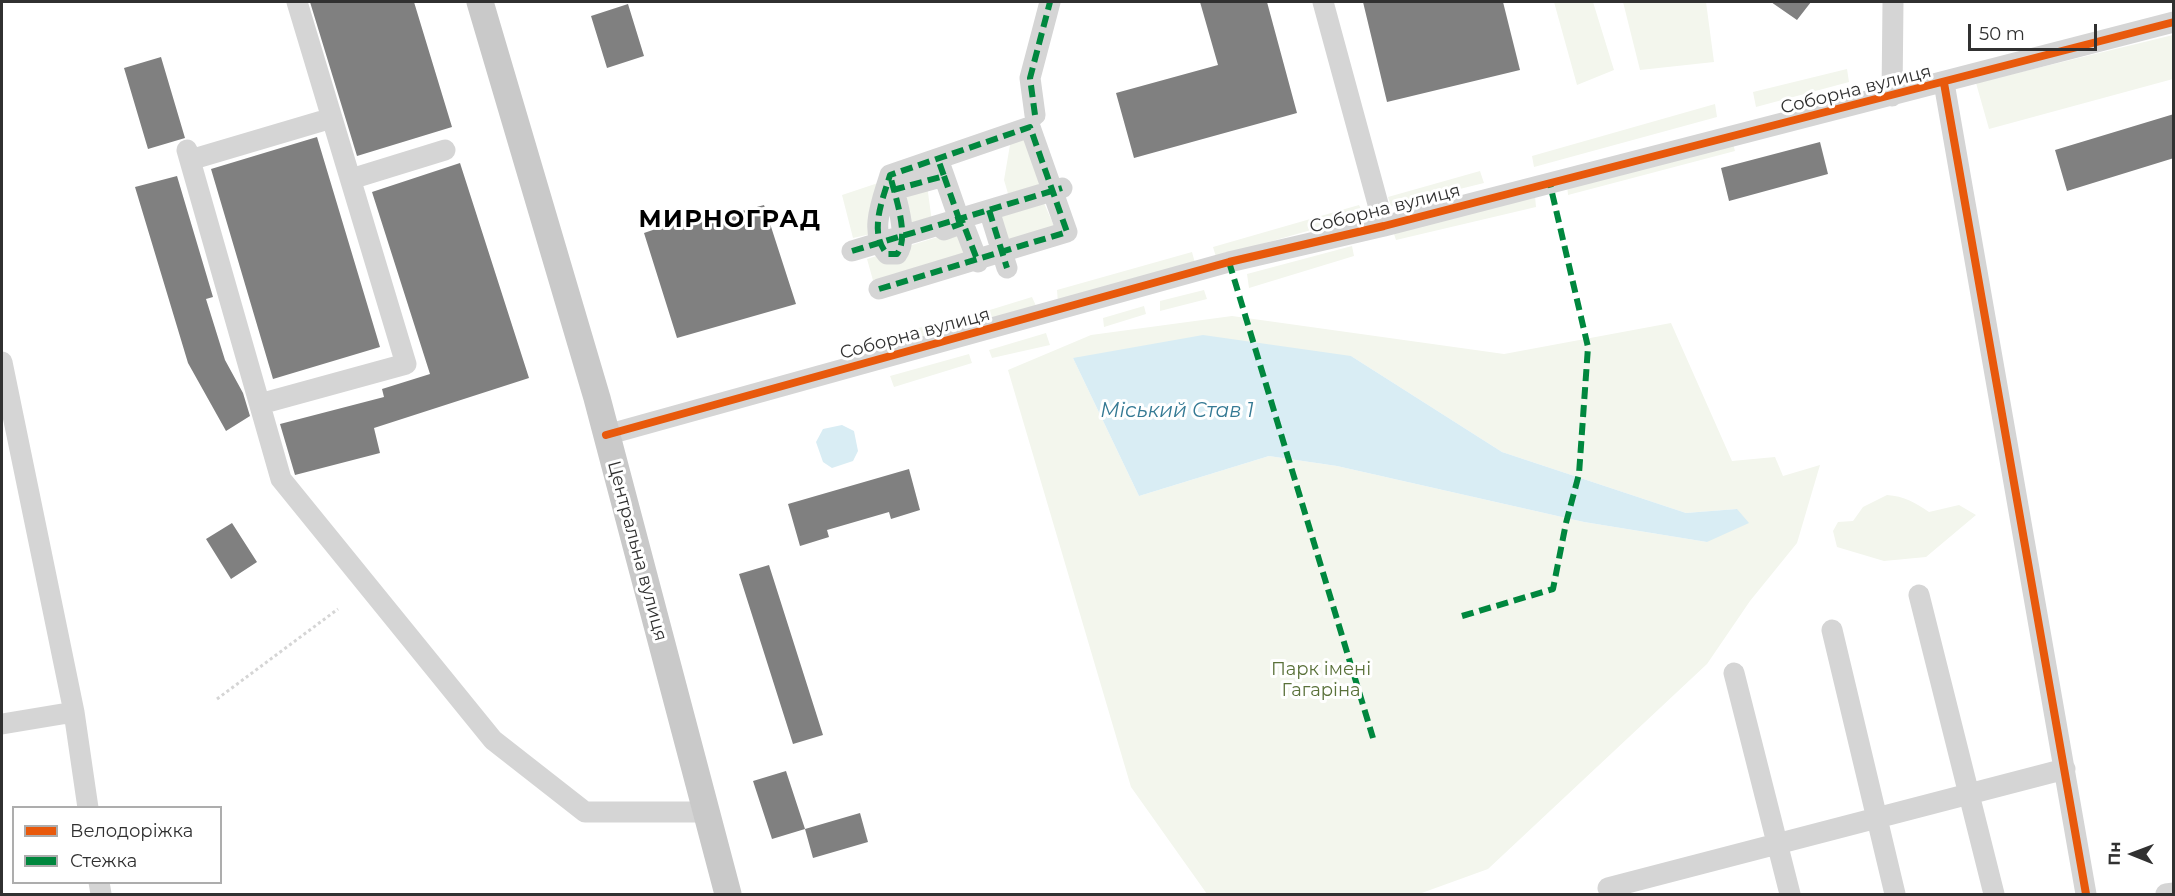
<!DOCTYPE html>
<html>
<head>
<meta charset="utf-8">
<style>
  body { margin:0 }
  #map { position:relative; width:2175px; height:896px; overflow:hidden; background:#fff; font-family:Montserrat,sans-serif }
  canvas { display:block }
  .frame { position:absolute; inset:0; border:3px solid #313131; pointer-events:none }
  .legend { position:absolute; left:12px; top:806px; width:210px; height:78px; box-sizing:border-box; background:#fff; border:2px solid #adadad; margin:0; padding:8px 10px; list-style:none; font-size:18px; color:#313131 }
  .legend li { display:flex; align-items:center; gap:12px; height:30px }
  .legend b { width:30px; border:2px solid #adadad }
  .north { position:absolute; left:2103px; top:824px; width:60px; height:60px; -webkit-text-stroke:4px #fff; paint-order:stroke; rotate:271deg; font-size:16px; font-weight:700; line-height:24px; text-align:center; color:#313131 }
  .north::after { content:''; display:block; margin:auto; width:21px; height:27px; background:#313131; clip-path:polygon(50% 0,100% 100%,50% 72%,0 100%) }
  .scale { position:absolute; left:1968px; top:24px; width:129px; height:27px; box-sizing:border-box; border:3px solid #313131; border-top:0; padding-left:8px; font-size:18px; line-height:21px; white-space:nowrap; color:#313131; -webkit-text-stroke:4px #fff; paint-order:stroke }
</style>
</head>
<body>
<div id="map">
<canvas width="2175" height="896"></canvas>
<div class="frame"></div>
<ul class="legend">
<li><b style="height:8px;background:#e8590c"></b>Велодоріжка</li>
<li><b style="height:8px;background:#00873e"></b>Стежка</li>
</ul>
<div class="north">Пн</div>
<div class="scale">50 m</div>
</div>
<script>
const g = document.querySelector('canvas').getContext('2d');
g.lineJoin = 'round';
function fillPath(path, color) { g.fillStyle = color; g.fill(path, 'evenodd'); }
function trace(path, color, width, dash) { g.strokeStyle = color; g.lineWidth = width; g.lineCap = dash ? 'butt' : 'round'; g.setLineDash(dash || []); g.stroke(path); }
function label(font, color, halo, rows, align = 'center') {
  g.font = font + ' Montserrat,sans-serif'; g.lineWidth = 6; g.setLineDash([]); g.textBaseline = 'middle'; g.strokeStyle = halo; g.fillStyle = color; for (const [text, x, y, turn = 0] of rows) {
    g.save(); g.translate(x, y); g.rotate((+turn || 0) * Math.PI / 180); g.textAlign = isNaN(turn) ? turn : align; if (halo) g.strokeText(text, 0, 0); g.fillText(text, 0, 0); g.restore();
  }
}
fillPath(new Path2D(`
  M 1554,2 L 1593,2 L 1614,70 L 1577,85 Z
  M 1623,2 L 1706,2 L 1714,62 L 1640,70 Z
  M 2173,35 L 2173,79 L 1989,129 L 1976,83 Z
  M 1847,69 L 1849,82 L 1756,107 L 1753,92 Z
  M 1715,104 L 1717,117 L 1534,167 L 1532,156 Z
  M 1011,139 L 1027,139 L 1044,190 L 1009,197 L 1004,180 Z
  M 1732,140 L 1735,151 L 1568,195 L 1567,184 Z
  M 1480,171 L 1484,183 L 1391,206 L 1388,197 Z
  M 881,182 L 871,234 L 853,238 L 842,195 Z
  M 927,185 L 932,222 L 909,227 L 900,191 Z
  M 1535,196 L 1536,207 L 1396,240 L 1394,234 Z
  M 1043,201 L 1055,228 L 1008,244 L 997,215 Z
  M 1359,205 L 1364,215 L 1216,257 L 1213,247 Z
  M 960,230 L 965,258 L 874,284 L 867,259 Z
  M 1352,246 L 1354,256 L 1249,288 L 1247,274 Z
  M 1192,252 L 1195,263 L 1058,303 L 1057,290 Z
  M 1204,290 L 1207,299 L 1160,311 L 1160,301 Z
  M 1032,297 L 1037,308 L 969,325 L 967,317 Z
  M 1144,306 L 1146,314 L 1104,327 L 1103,318 Z
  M 1232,316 L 1504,354 L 1671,323 L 1732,461 L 1775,457 L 1783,476 L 1820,465 L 1797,543 L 1750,601 L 1707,664 L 1488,869 L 1419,894 L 1207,894 L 1131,787 L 1008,370 L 1091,335 ZM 1351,356 L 1502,452 L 1686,513 L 1737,509 L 1707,542 L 1584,522 L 1337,466 L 1269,456 L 1139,496 L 1073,358 Z
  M 956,318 L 960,327 L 876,353 L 873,340 Z
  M 1046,333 L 1050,345 L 992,358 L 989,350 Z
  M 969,354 L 972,363 L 894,387 L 890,376 Z
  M 1887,495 C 1904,496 1916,503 1929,512 L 1959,505 L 1976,515 L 1926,557 L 1884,561 L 1837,547 L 1833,531 L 1838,522 L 1853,521 L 1863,507 Z`), '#f3f6ed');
fillPath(new Path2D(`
  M 1203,335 L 1351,356 L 1502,452 L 1686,513 L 1737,509 L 1749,523 L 1707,542 L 1584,522 L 1337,466 L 1269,456 L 1139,496 L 1073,358 Z
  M 842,425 L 854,431 L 858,451 L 853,461 L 832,468 L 823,462 L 816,442 L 823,429 Z`), '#d9edf4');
fillPath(new Path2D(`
  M 310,2 L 414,2 L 452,127 L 357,156 Z
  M 1200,2 L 1267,2 L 1297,113 L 1134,158 L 1116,93 L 1218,65 Z
  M 1363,2 L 1503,2 L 1520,70 L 1387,102 Z
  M 1771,2 L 1811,2 L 1797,20 Z
  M 628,4 L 644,56 L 607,68 L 591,16 Z
  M 161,57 L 185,138 L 148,149 L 124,68 Z
  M 2174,114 L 2174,158 L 2067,191 L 2055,150 Z
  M 317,137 L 380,347 L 273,379 L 211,169 Z
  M 1820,142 L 1828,174 L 1729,201 L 1721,168 Z
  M 460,163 L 529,378 L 374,428 L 380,453 L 295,475 L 280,424 L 384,397 L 382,389 L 430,374 L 372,192 Z
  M 177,176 L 213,297 L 206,299 L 225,360 L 243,393 L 250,416 L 226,431 L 188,363 L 135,187 Z
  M 764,205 L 796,304 L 677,338 L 644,233 L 685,219 L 688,226 Z
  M 909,469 L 920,510 L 891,519 L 889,512 L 827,530 L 829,537 L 800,546 L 788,504 Z
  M 232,523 L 257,562 L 231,579 L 206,539 Z
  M 769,565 L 823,735 L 793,744 L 739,574 Z
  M 786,771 L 805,829 L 772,839 L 753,781 Z
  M 860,813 L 868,842 L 813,858 L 805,829 Z`), '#808080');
trace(new Path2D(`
  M 217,699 L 338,609`), '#d5d5d5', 3, [3, 3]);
trace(new Path2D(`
  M 1323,2 L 1384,226
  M 1944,83 L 2086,894
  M 1892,96 L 1893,2
  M 1035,115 L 1030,78 L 1050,2
  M 187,150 L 281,479 L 493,740 L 585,812 L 706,812
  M 190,160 L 332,118
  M 944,176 L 959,219
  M 351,179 L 445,150
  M 893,190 L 944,176 L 938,159
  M 989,210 L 1007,268
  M 944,230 L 963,223 L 978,262
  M 852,251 L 1062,188
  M 879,289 L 1067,232 L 1030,127 L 890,175 C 883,199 868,232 887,254 L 897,254 C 910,237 895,196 890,175
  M 2,362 L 74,712
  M 260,404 L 406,364 L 297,2
  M 606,435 L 1229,262 L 1384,226 L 2174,22
  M 1919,595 L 1994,894
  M 1832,630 L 1895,894
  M 1734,673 L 1790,894
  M 2,724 L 74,712 L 88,808
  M 99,882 L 101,894
  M 1608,888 L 2065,769
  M 2166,894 L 2174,893`), '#d5d5d5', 21);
trace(new Path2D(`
  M 480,2 L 597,398 L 728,894`), '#c9c9c9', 27);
trace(new Path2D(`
  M 1035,115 L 1030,78 L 1050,2
  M 944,176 L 959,219
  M 893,190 L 944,176 L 938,159
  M 989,210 L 1007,268
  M 952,227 L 963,223 L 978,262
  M 852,251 L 1062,188
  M 1229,262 L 1373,738
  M 879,289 L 1067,232 L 1030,127 L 890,175 C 883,199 868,232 887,254 L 897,254 C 910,237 895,196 890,175
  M 1462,616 L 1553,589 L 1566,523 L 1579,474 L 1588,347 L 1550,184`), '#00873e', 6, [12, 6]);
trace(new Path2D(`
  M 1944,83 L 2086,894
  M 606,435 L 1229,262 L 1384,226 L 2174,22`), '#e8590c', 8);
label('18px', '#313131', '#fff', [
  ["Соборна вулиця",1856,90,-14],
  ["Соборна вулиця",1385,209,-14],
  ["Соборна вулиця",915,334,-15],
  ["Центральна вулиця",637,551,75]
]);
label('18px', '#5a713a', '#fff', [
  ["Парк імені",1321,670],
  ["Гагаріна",1321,691]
]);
label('italic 20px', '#357a94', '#fff', [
  ["Міський Став 1",1177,411]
]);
g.letterSpacing = '1.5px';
label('bold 24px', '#000', '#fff', [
  ["МИРНОГРАД",730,220]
]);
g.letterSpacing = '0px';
</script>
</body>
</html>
